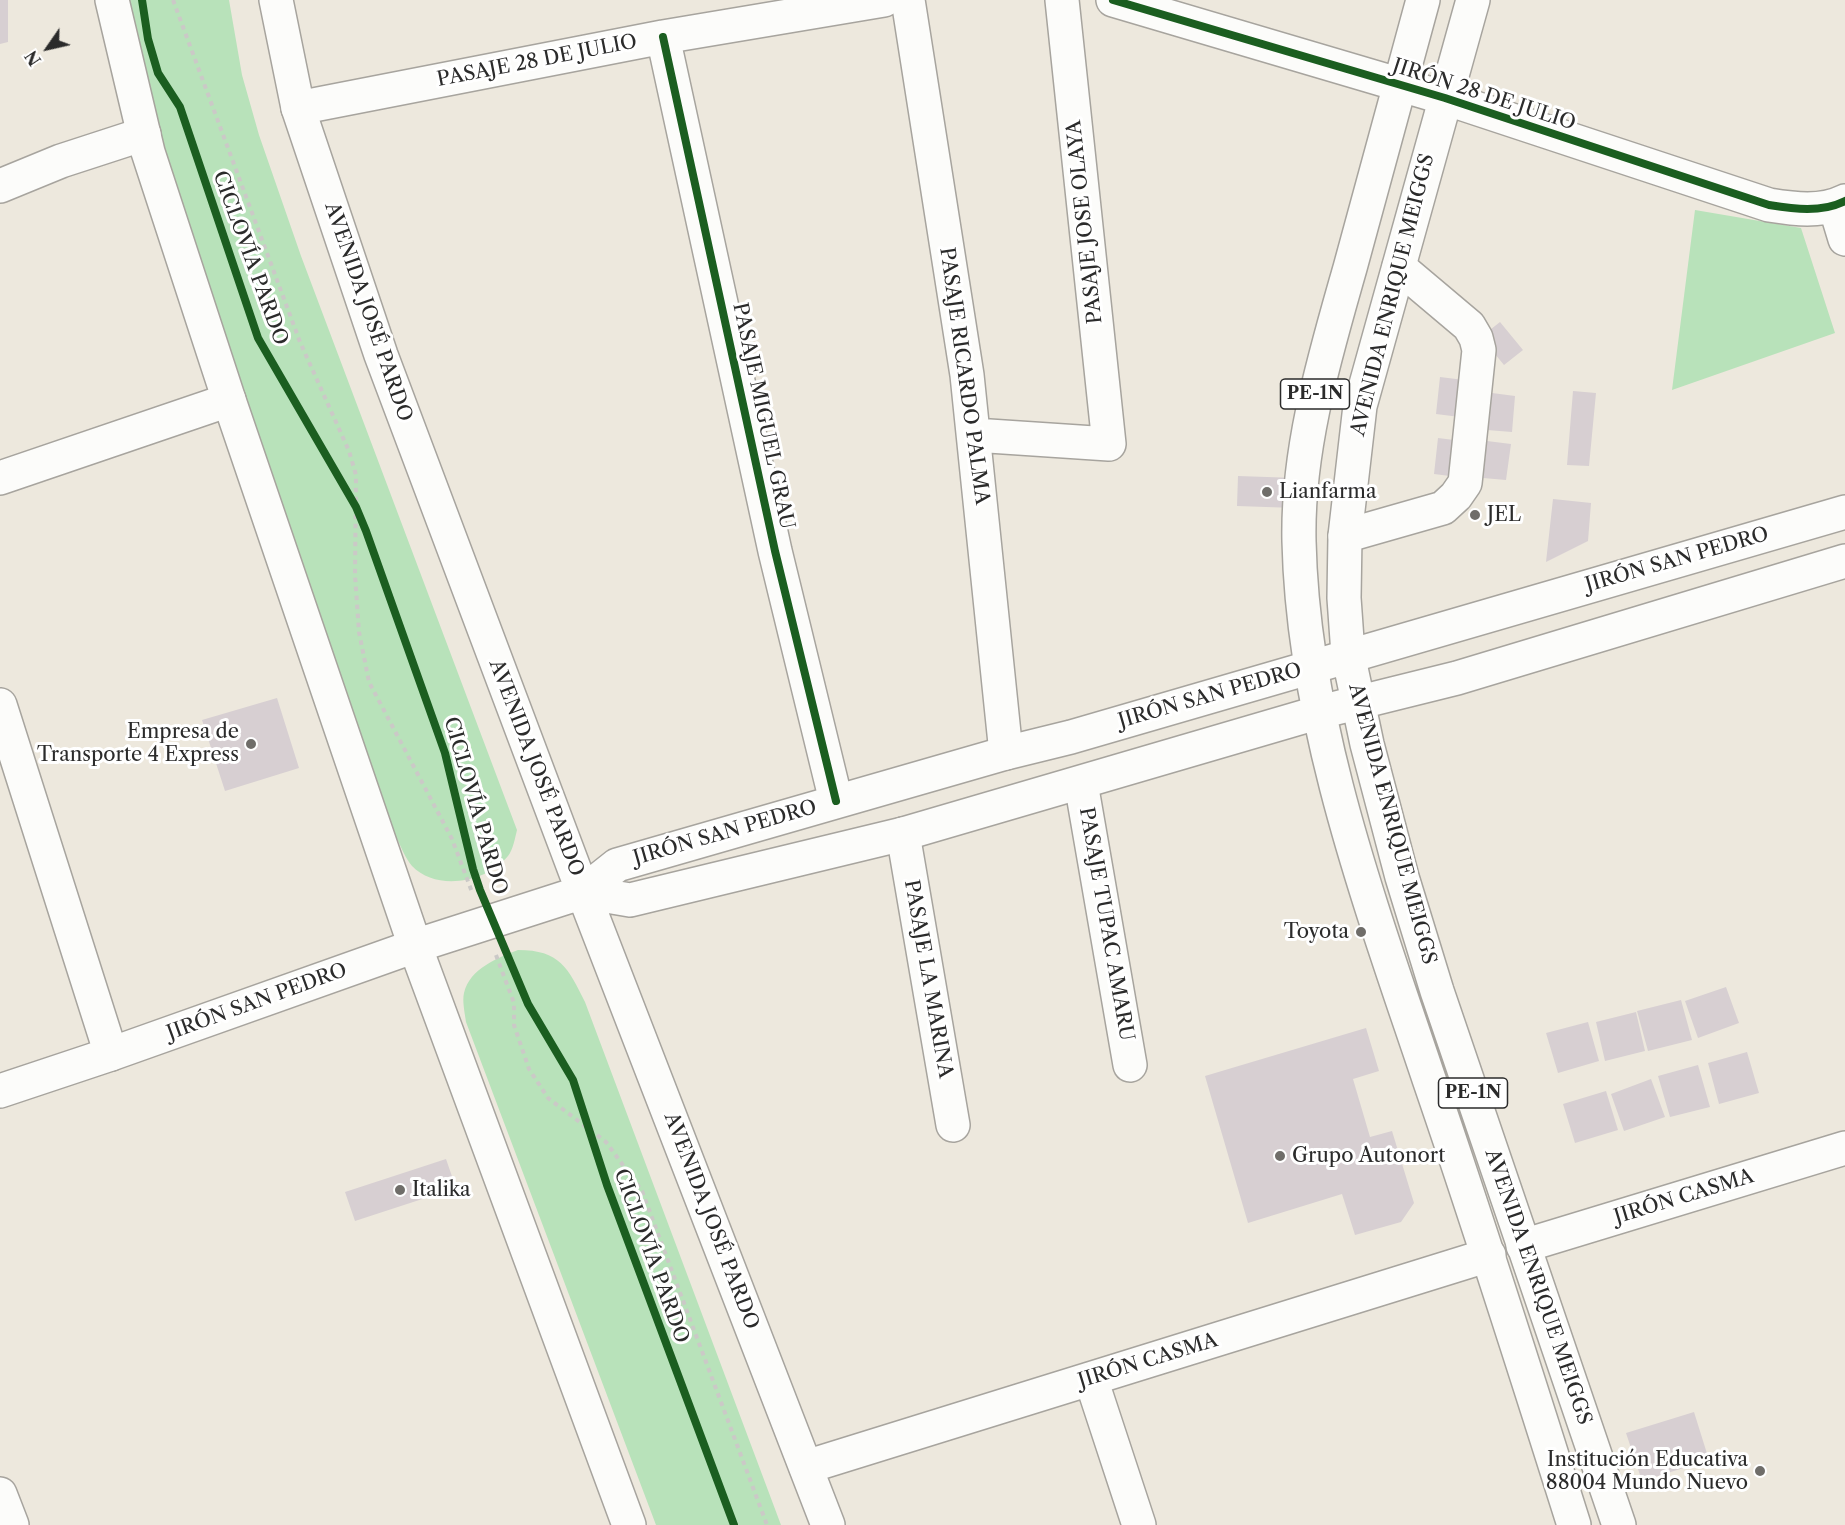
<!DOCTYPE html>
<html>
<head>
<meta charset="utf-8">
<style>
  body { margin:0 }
  #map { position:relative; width:1845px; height:1525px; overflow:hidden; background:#ede8dd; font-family:"Libre Caslon Text",serif }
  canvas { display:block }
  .north { position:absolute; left:18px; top:18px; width:60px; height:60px; -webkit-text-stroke:4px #fff; paint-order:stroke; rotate:236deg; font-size:16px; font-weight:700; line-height:24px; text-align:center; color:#2b2b2b }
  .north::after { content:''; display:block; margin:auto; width:21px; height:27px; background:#2b2b2b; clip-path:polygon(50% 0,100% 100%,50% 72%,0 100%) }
</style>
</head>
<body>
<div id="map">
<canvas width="1845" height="1525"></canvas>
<div class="north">N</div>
</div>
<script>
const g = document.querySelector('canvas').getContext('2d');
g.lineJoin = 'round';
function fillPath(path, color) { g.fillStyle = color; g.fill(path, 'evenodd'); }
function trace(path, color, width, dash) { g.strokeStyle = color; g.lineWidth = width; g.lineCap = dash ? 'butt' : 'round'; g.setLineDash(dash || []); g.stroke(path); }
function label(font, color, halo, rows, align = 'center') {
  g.font = font + ' "Libre Caslon Text",serif'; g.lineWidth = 6; g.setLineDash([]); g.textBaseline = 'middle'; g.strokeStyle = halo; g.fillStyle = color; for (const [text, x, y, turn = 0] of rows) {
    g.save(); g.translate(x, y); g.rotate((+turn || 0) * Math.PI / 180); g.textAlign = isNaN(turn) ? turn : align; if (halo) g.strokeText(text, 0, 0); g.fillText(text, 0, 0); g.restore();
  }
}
fillPath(new Path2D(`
  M 121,0 L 229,0 L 242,75 L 259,135 L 301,256 L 517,830 C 515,838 513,850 508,856 C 487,882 437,892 412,866 C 405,858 401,846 396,837 L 292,550 L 152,134 Z
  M 1695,210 L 1801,228 L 1835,333 L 1672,390 Z
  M 518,950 C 560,950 568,968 585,1002 L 781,1525 L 656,1525 L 466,1022 C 465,1014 462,1001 464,993 C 470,968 498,958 518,950 Z`), '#b8e2ba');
fillPath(new Path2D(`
  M 0,0 L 8,0 L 8,42 L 0,44 Z
  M 1500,322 L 1523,350 L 1504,365 L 1481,337 Z
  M 1440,377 L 1464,380 L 1460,417 L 1436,414 Z
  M 1573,391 L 1596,393 L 1589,466 L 1567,465 Z
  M 1492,393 L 1515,396 L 1512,432 L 1487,430 Z
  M 1438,438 L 1462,441 L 1458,477 L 1434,474 Z
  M 1487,441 L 1511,444 L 1506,480 L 1483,478 Z
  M 1238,476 L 1296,478 L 1295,508 L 1237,506 Z
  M 1553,499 L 1591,503 L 1588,541 L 1546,562 Z
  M 277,698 L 299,768 L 225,791 L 202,720 Z
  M 1726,987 L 1739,1023 L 1698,1038 L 1685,1001 Z
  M 1681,1000 L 1692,1040 L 1648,1051 L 1637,1011 Z
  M 1636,1012 L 1645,1051 L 1605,1061 L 1596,1022 Z
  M 1588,1022 L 1599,1061 L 1558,1073 L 1546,1033 Z
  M 1366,1028 L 1379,1071 L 1353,1079 L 1370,1137 L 1392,1131 L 1414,1203 L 1401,1222 L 1355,1235 L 1342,1194 L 1248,1223 L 1205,1076 Z
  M 1747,1052 L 1759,1093 L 1719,1104 L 1708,1063 Z
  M 1698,1065 L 1710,1107 L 1670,1117 L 1658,1076 Z
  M 1651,1079 L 1665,1117 L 1624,1131 L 1611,1094 Z
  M 1606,1091 L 1618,1130 L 1575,1143 L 1563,1104 Z
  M 446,1159 L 456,1188 L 355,1221 L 345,1192 Z
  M 1694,1412 L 1709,1460 L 1642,1481 L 1626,1433 Z`), '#d7cfd2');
const minor = new Path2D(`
  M 908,0 L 967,375 L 1006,753
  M 1113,0 L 1445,98 L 1769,205 C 1794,209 1821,213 1845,201
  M 663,37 L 775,551 L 836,801
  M 298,108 L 663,37 L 884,0
  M 0,186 L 61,161 L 144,134
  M 1835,206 L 1845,239
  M 974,435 L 1109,444 L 1062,0
  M 0,478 L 229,400
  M 1345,536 L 1443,508 L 1456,496 L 1465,483 L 1479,350 L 1476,338 L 1469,326 L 1399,267
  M 0,705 L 111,1054
  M 1081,783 L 1130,1065
  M 903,834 L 953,1125
  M 1523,1246 L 1845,1148
  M 1091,1379 L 1139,1525
  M 806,1467 L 1489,1255
  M 0,1494 L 12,1525`);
const major = new Path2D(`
  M 112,0 L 148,152 L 229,400 L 415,946 L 629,1525
  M 276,0 L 298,108 L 381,355 L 583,892 L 828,1525
  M 583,892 L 630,900 L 903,834 L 1320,712 L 1457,678 L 1845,561
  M 0,1091 L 111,1054 L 415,946 L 583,892 L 617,865 L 1006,753 L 1071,737 L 1845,512`);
const highway = new Path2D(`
  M 1423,0 C 1399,89 1374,179 1350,268 C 1325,356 1297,448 1299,541 C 1303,725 1371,906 1429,1079 C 1480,1227 1527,1376 1574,1525
  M 1473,0 L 1360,406 L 1345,536 L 1344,598 L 1348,654 L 1367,744 L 1402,877 L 1437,991 L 1619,1525`);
trace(minor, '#a7a49e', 36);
trace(major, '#a7a49e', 36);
trace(highway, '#a7a49e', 36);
trace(new Path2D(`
  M 173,0 L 300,342 L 349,451 L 356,475 L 355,575 L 359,632 L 369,682 L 452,839 L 472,892
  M 496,955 L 514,1003 L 514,1025 L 529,1069 L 548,1098 L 606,1142 L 642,1191 L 767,1525`), '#cbc9c7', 4, [4.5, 4.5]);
trace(minor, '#fcfcfa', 33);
trace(major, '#fcfcfa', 33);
trace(highway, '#fcfcfa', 33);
trace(new Path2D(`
  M 142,0 L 148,39 L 158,73 L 180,107 L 258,338 L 356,507 L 366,531 L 445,753 L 473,869 L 480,890 L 528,1004 L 573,1080 L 607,1185 L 734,1525
  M 1113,0 L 1445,98 L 1769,205 C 1794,209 1821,213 1845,201
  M 663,37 L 775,551 L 836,801`), '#1b5e20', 8);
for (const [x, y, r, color] of [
  [1267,492,6,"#6f6d69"],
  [1475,515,6,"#6f6d69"],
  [251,744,6,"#6f6d69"],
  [1361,932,6,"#6f6d69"],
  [1280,1156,6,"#6f6d69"],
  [400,1190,6,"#6f6d69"],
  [1760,1471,6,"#6f6d69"]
]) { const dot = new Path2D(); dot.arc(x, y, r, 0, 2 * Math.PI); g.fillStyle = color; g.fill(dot); trace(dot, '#fff', 2); }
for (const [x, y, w] of [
  [1315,394,69],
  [1473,1093,69]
]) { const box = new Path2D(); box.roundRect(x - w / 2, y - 15, w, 30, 4.5); g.fillStyle = '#fff'; g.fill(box); trace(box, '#2b2b2b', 1.5); }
label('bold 18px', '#2b2b2b', null, [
  ["PE-1N",1315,394],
  ["PE-1N",1473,1093]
]);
label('20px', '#2b2b2b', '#fff', [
  ["PASAJE 28 DE JULIO",537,61,-11],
  ["JIRÓN 28 DE JULIO",1484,95,18],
  ["PASAJE JOSE OLAYA",1085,222,-96],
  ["CICLOVÍA PARDO",250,258,70],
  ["AVENIDA ENRIQUE MEIGGS",1393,295,-76],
  ["AVENIDA JOSÉ PARDO",368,312,71],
  ["PASAJE RICARDO PALMA",964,376,82],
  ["PASAJE MIGUEL GRAU",763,416,78],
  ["JIRÓN SAN PEDRO",1677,560,-16],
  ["JIRÓN SAN PEDRO",1210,696,-16],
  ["AVENIDA JOSÉ PARDO",536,768,69],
  ["CICLOVÍA PARDO",475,806,74],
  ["AVENIDA ENRIQUE MEIGGS",1392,824,75],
  ["JIRÓN SAN PEDRO",725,833,-16],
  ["PASAJE TUPAC AMARU",1106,924,80],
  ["PASAJE LA MARINA",928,979,80],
  ["JIRÓN SAN PEDRO",257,1002,-20],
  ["JIRÓN CASMA",1684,1197,-17],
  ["AVENIDA JOSÉ PARDO",711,1221,69],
  ["CICLOVÍA PARDO",651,1256,70],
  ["AVENIDA ENRIQUE MEIGGS",1538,1287,71],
  ["JIRÓN CASMA",1148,1361,-17]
]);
label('20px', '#2b2b2b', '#fff', [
  ["Lianfarma",1279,492],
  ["JEL",1487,515],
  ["Empresa de",239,732,"right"],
  ["Transporte 4 Express",239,755,"right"],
  ["Toyota",1349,932,"right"],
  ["Grupo Autonort",1292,1156],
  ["Italika",412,1190],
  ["Institución Educativa",1748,1460,"right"],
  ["88004 Mundo Nuevo",1748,1483,"right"]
], 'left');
</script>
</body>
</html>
